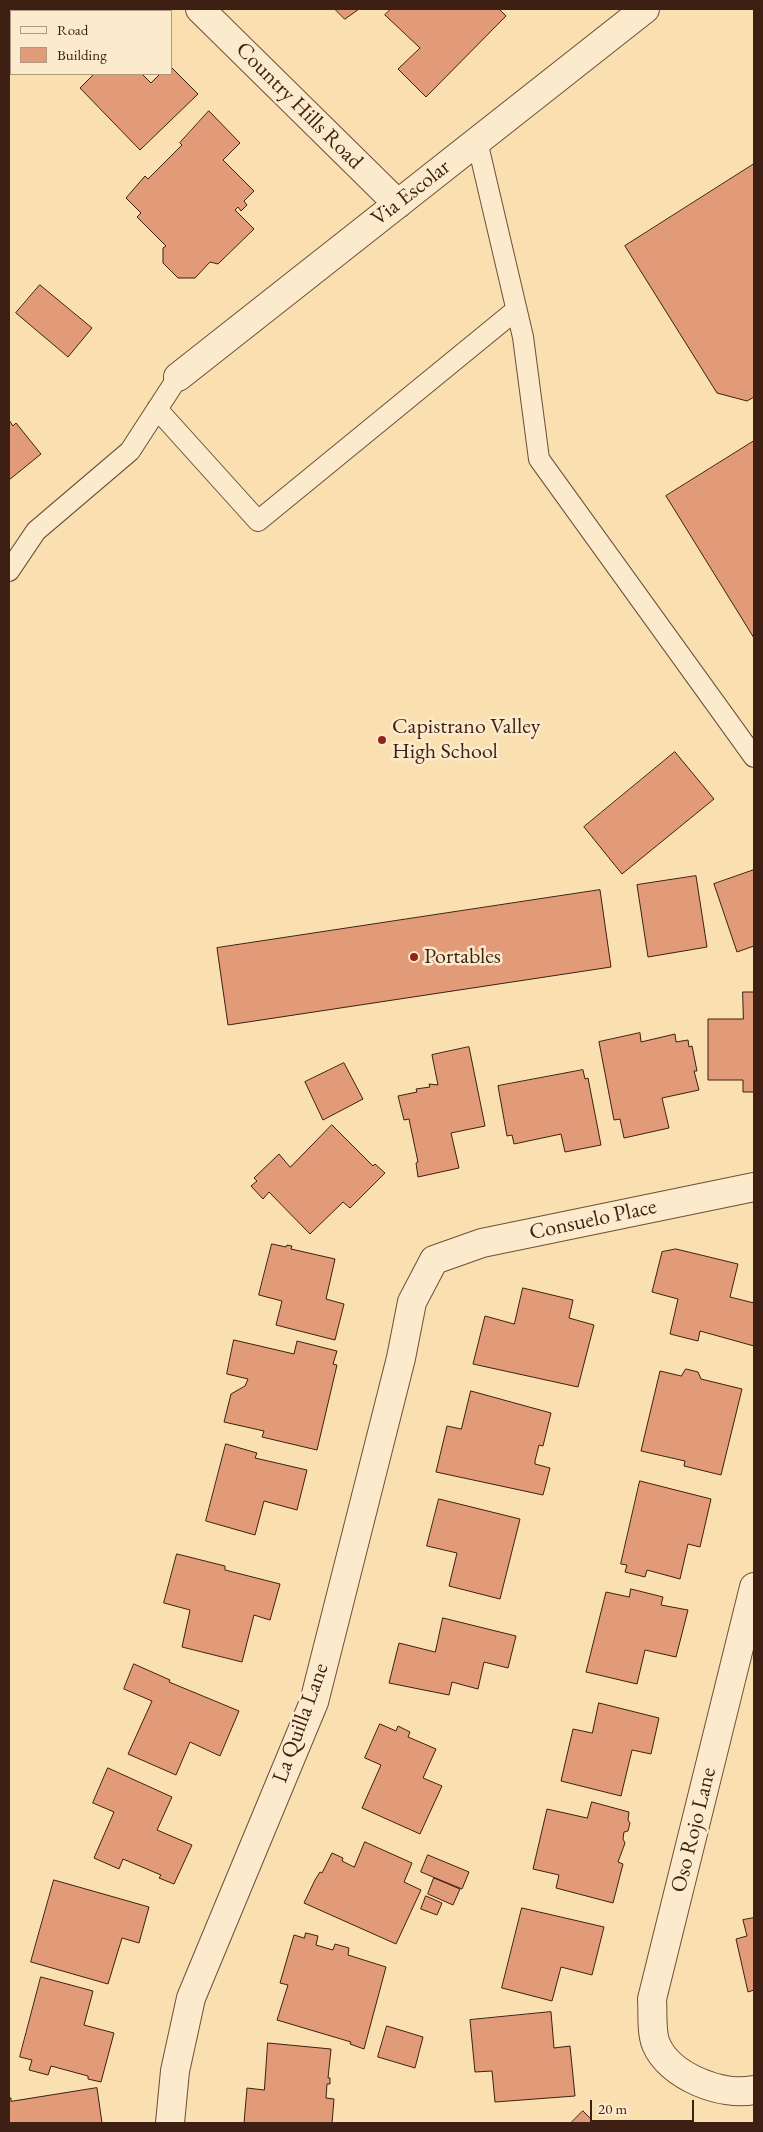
<!DOCTYPE html>
<html>
<head>
<meta charset="utf-8">
<style>
  body { margin:0 }
  #map { position:relative; width:763px; height:2132px; overflow:hidden; background:#fadfb0; font-family:"EB Garamond",serif }
  canvas { display:block }
  .frame { position:absolute; inset:0; border:10px solid #3e1f13; pointer-events:none }
  .legend { position:absolute; left:10px; top:10px; width:162px; height:65px; box-sizing:border-box; background:#fceacc; border:1px solid #b09982; margin:0; padding:6px 9px; list-style:none; font-size:15px; color:#3e1f13 }
  .legend li { display:flex; align-items:center; gap:10px; height:25px }
  .legend b { width:25px; border:1px solid #b09982 }
  .scale { position:absolute; left:590px; top:2100px; width:104px; height:22px; box-sizing:border-box; border:2px solid #3e1f13; border-top:0; padding-left:6px; font-size:15px; line-height:18px; white-space:nowrap; color:#3e1f13; -webkit-text-stroke:4px #fceacc; paint-order:stroke }
</style>
</head>
<body>
<div id="map">
<canvas width="763" height="2132"></canvas>
<div class="frame"></div>
<ul class="legend">
<li><b style="height:6px;background:#fceacc"></b>Road</li>
<li><b style="height:14px;background:#e19b79"></b>Building</li>
</ul>
<div class="scale">20 m</div>
</div>
<script>
const g = document.querySelector('canvas').getContext('2d');
g.lineJoin = 'round';
function fillPath(path, color) { g.fillStyle = color; g.fill(path, 'evenodd'); }
function trace(path, color, width, dash) { g.strokeStyle = color; g.lineWidth = width; g.lineCap = dash ? 'butt' : 'round'; g.setLineDash(dash || []); g.stroke(path); }
function label(font, color, halo, rows, align = 'center') {
  g.font = font + ' "EB Garamond",serif'; g.lineWidth = 5; g.setLineDash([]); g.textBaseline = 'middle'; g.strokeStyle = halo; g.fillStyle = color; for (const [text, x, y, turn = 0] of rows) {
    g.save(); g.translate(x, y); g.rotate((+turn || 0) * Math.PI / 180); g.textAlign = isNaN(turn) ? turn : align; if (halo) g.strokeText(text, 0, 0); g.fillText(text, 0, 0); g.restore();
  }
}
const building = new Path2D(`
  M 9,9 L 79,9 L 79,11 L 11,11 L 11,58 L 9,58 Z
  M 335,9 L 359,9 L 345,19 Z
  M 391,9 L 499,9 L 506,16 L 426,97 L 398,69 L 420,48 L 385,15 Z
  M 171,67 L 198,94 L 140,150 L 80,88 L 94,74 L 142,74 L 151,83 L 160,74 L 171,74 Z
  M 209,111 L 240,143 L 223,160 L 254,191 L 244,201 L 247,205 L 241,211 L 238,207 L 235,210 L 254,229 L 218,264 L 210,262 L 195,278 L 178,278 L 163,263 L 163,248 L 166,246 L 137,217 L 141,213 L 126,198 L 145,176 L 148,179 L 182,145 L 180,143 Z
  M 754,164 L 754,397 L 747,401 L 717,393 L 625,246 Z
  M 40,285 L 92,328 L 68,357 L 16,313 Z
  M 9,420 L 13,426 L 16,423 L 41,454 L 9,480 Z
  M 754,441 L 754,638 L 666,496 Z
  M 675,752 L 714,799 L 622,874 L 584,827 Z
  M 754,870 L 754,946 L 737,952 L 714,884 Z
  M 696,876 L 707,947 L 648,957 L 637,885 Z
  M 600,890 L 611,967 L 228,1025 L 217,948 Z
  M 743,992 L 754,992 L 754,1092 L 743,1092 L 743,1080 L 708,1080 L 708,1019 L 743,1019 Z
  M 640,1033 L 641,1042 L 675,1034 L 676,1042 L 688,1040 L 689,1047 L 692,1046 L 697,1071 L 694,1071 L 699,1090 L 662,1098 L 669,1128 L 624,1138 L 620,1119 L 614,1120 L 599,1042 Z
  M 469,1047 L 485,1126 L 451,1133 L 459,1168 L 418,1177 L 416,1163 L 418,1162 L 409,1119 L 404,1120 L 398,1096 L 417,1092 L 416,1089 L 430,1087 L 429,1084 L 438,1085 L 432,1055 Z
  M 344,1063 L 363,1099 L 323,1120 L 305,1082 Z
  M 583,1070 L 585,1079 L 588,1078 L 601,1145 L 565,1152 L 561,1134 L 514,1144 L 512,1135 L 507,1136 L 498,1086 Z
  M 332,1125 L 373,1166 L 375,1164 L 385,1173 L 350,1208 L 343,1202 L 310,1234 L 269,1192 L 263,1199 L 251,1186 L 257,1181 L 254,1178 L 279,1154 L 290,1167 Z
  M 272,1244 L 286,1247 L 287,1245 L 292,1246 L 291,1249 L 335,1259 L 326,1299 L 344,1304 L 335,1340 L 276,1325 L 282,1301 L 259,1295 Z
  M 676,1249 L 738,1264 L 730,1297 L 754,1303 L 754,1346 L 700,1331 L 698,1341 L 670,1334 L 678,1299 L 652,1292 L 662,1252 Z
  M 523,1288 L 573,1300 L 569,1318 L 594,1325 L 578,1387 L 473,1364 L 485,1316 L 514,1324 Z
  M 234,1340 L 294,1354 L 297,1341 L 337,1351 L 333,1364 L 337,1365 L 317,1450 L 262,1437 L 264,1431 L 224,1422 L 231,1394 L 245,1386 L 248,1379 L 227,1374 Z
  M 686,1369 L 698,1372 L 701,1379 L 742,1389 L 721,1475 L 684,1466 L 685,1461 L 641,1451 L 660,1371 L 681,1376 Z
  M 471,1391 L 551,1413 L 543,1446 L 539,1445 L 535,1461 L 535,1464 L 550,1468 L 543,1495 L 436,1472 L 447,1426 L 461,1429 Z
  M 226,1444 L 257,1453 L 255,1458 L 307,1470 L 297,1510 L 264,1501 L 255,1535 L 206,1521 Z
  M 640,1481 L 711,1499 L 700,1547 L 688,1544 L 680,1579 L 647,1570 L 645,1577 L 625,1572 L 627,1565 L 621,1564 Z
  M 439,1499 L 520,1519 L 500,1599 L 449,1586 L 457,1553 L 427,1546 Z
  M 177,1554 L 225,1566 L 225,1570 L 280,1584 L 270,1620 L 254,1615 L 242,1662 L 182,1647 L 190,1610 L 164,1603 Z
  M 631,1589 L 663,1597 L 661,1605 L 688,1610 L 676,1657 L 645,1650 L 637,1684 L 586,1672 L 606,1592 L 629,1597 Z
  M 443,1618 L 516,1636 L 508,1668 L 484,1662 L 478,1689 L 452,1682 L 449,1695 L 389,1683 L 399,1643 L 435,1652 Z
  M 134,1664 L 170,1680 L 169,1682 L 239,1711 L 220,1756 L 190,1742 L 176,1775 L 128,1754 L 152,1701 L 124,1689 Z
  M 599,1703 L 659,1718 L 651,1754 L 632,1750 L 621,1796 L 561,1781 L 573,1729 L 592,1733 Z
  M 380,1724 L 396,1731 L 398,1726 L 410,1732 L 408,1737 L 436,1749 L 423,1778 L 442,1786 L 420,1834 L 362,1808 L 381,1765 L 365,1758 Z
  M 108,1768 L 172,1797 L 157,1830 L 192,1845 L 174,1884 L 159,1878 L 161,1875 L 123,1859 L 119,1869 L 94,1858 L 114,1812 L 93,1803 Z
  M 592,1802 L 629,1812 L 628,1820 L 630,1823 L 628,1831 L 624,1832 L 623,1839 L 625,1843 L 618,1862 L 623,1864 L 613,1903 L 556,1888 L 559,1875 L 533,1869 L 547,1809 L 587,1818 Z
  M 365,1842 L 412,1863 L 404,1882 L 421,1890 L 396,1944 L 304,1903 L 315,1880 L 320,1872 L 322,1873 L 332,1853 L 343,1858 L 342,1861 L 354,1867 Z
  M 428,1855 L 469,1872 L 462,1889 L 421,1872 Z
  M 434,1878 L 460,1889 L 453,1905 L 428,1894 Z
  M 54,1880 L 149,1907 L 139,1943 L 122,1938 L 108,1984 L 31,1962 Z
  M 426,1896 L 442,1903 L 437,1915 L 421,1909 Z
  M 522,1908 L 604,1927 L 592,1975 L 561,1967 L 552,2001 L 502,1988 Z
  M 754,1918 L 754,1990 L 748,1992 L 736,1939 L 747,1936 L 743,1920 Z
  M 306,1933 L 318,1936 L 316,1945 L 333,1950 L 335,1944 L 349,1948 L 348,1955 L 386,1967 L 364,2049 L 350,2044 L 351,2042 L 277,2020 L 288,1985 L 280,1983 L 294,1935 L 304,1938 Z
  M 41,1977 L 93,1991 L 84,2025 L 114,2033 L 101,2082 L 88,2079 L 88,2076 L 51,2066 L 48,2075 L 29,2070 L 32,2060 L 20,2057 Z
  M 551,2012 L 554,2048 L 570,2046 L 575,2096 L 495,2102 L 492,2071 L 475,2072 L 470,2020 Z
  M 387,2026 L 423,2037 L 415,2068 L 378,2057 Z
  M 268,2043 L 331,2049 L 328,2078 L 330,2078 L 330,2084 L 327,2084 L 326,2098 L 334,2099 L 332,2123 L 244,2123 L 247,2088 L 264,2090 Z
  M 97,2088 L 102,2123 L 9,2123 L 9,2098 L 11,2098 L 11,2101 Z
  M 583,2111 L 595,2123 L 571,2123 Z`);
fillPath(building, '#e19b79');
trace(building, '#3e1f13', 1);
const service = new Path2D(`
  M 477,141 L 523,337 L 539,459 L 754,757
  M 157,409 L 258,521 L 516,310
  M 9,571 L 36,531 L 130,451 L 178,377`);
const minor = new Path2D(`
  M 200,9 L 398,204
  M 178,377 L 645,9
  M 754,1587 L 652,1999 C 653,2012 651,2032 656,2044 C 669,2076 722,2097 754,2090
  M 170,2123 L 175,2071 L 191,1998 L 314,1702 L 401,1358 L 412,1302 L 434,1260 L 482,1243 L 754,1187`);
trace(service, '#6d4f3a', 22);
trace(minor, '#6d4f3a', 30);
trace(service, '#fceacc', 20);
trace(minor, '#fceacc', 28);
for (const [x, y, r, color] of [
  [382,740,5,"#8f2418"],
  [414,957,5,"#8f2418"]
]) { const dot = new Path2D(); dot.arc(x, y, r, 0, 2 * Math.PI); g.fillStyle = color; g.fill(dot); trace(dot, '#fceacc', 2); }
label('22px', '#3e1f13', '#fceacc', [
  ["Country Hills Road",299,106,45],
  ["Via Escolar",411,193,-38],
  ["Consuelo Place",593,1220,-12],
  ["La Quilla Lane",301,1723,-70],
  ["Oso Rojo Lane",694,1830,-76]
]);
label('22px', '#3e1f13', '#fceacc', [
  ["Capistrano Valley",392,727],
  ["High School",392,752],
  ["Portables",424,957]
], 'left');
</script>
</body>
</html>
